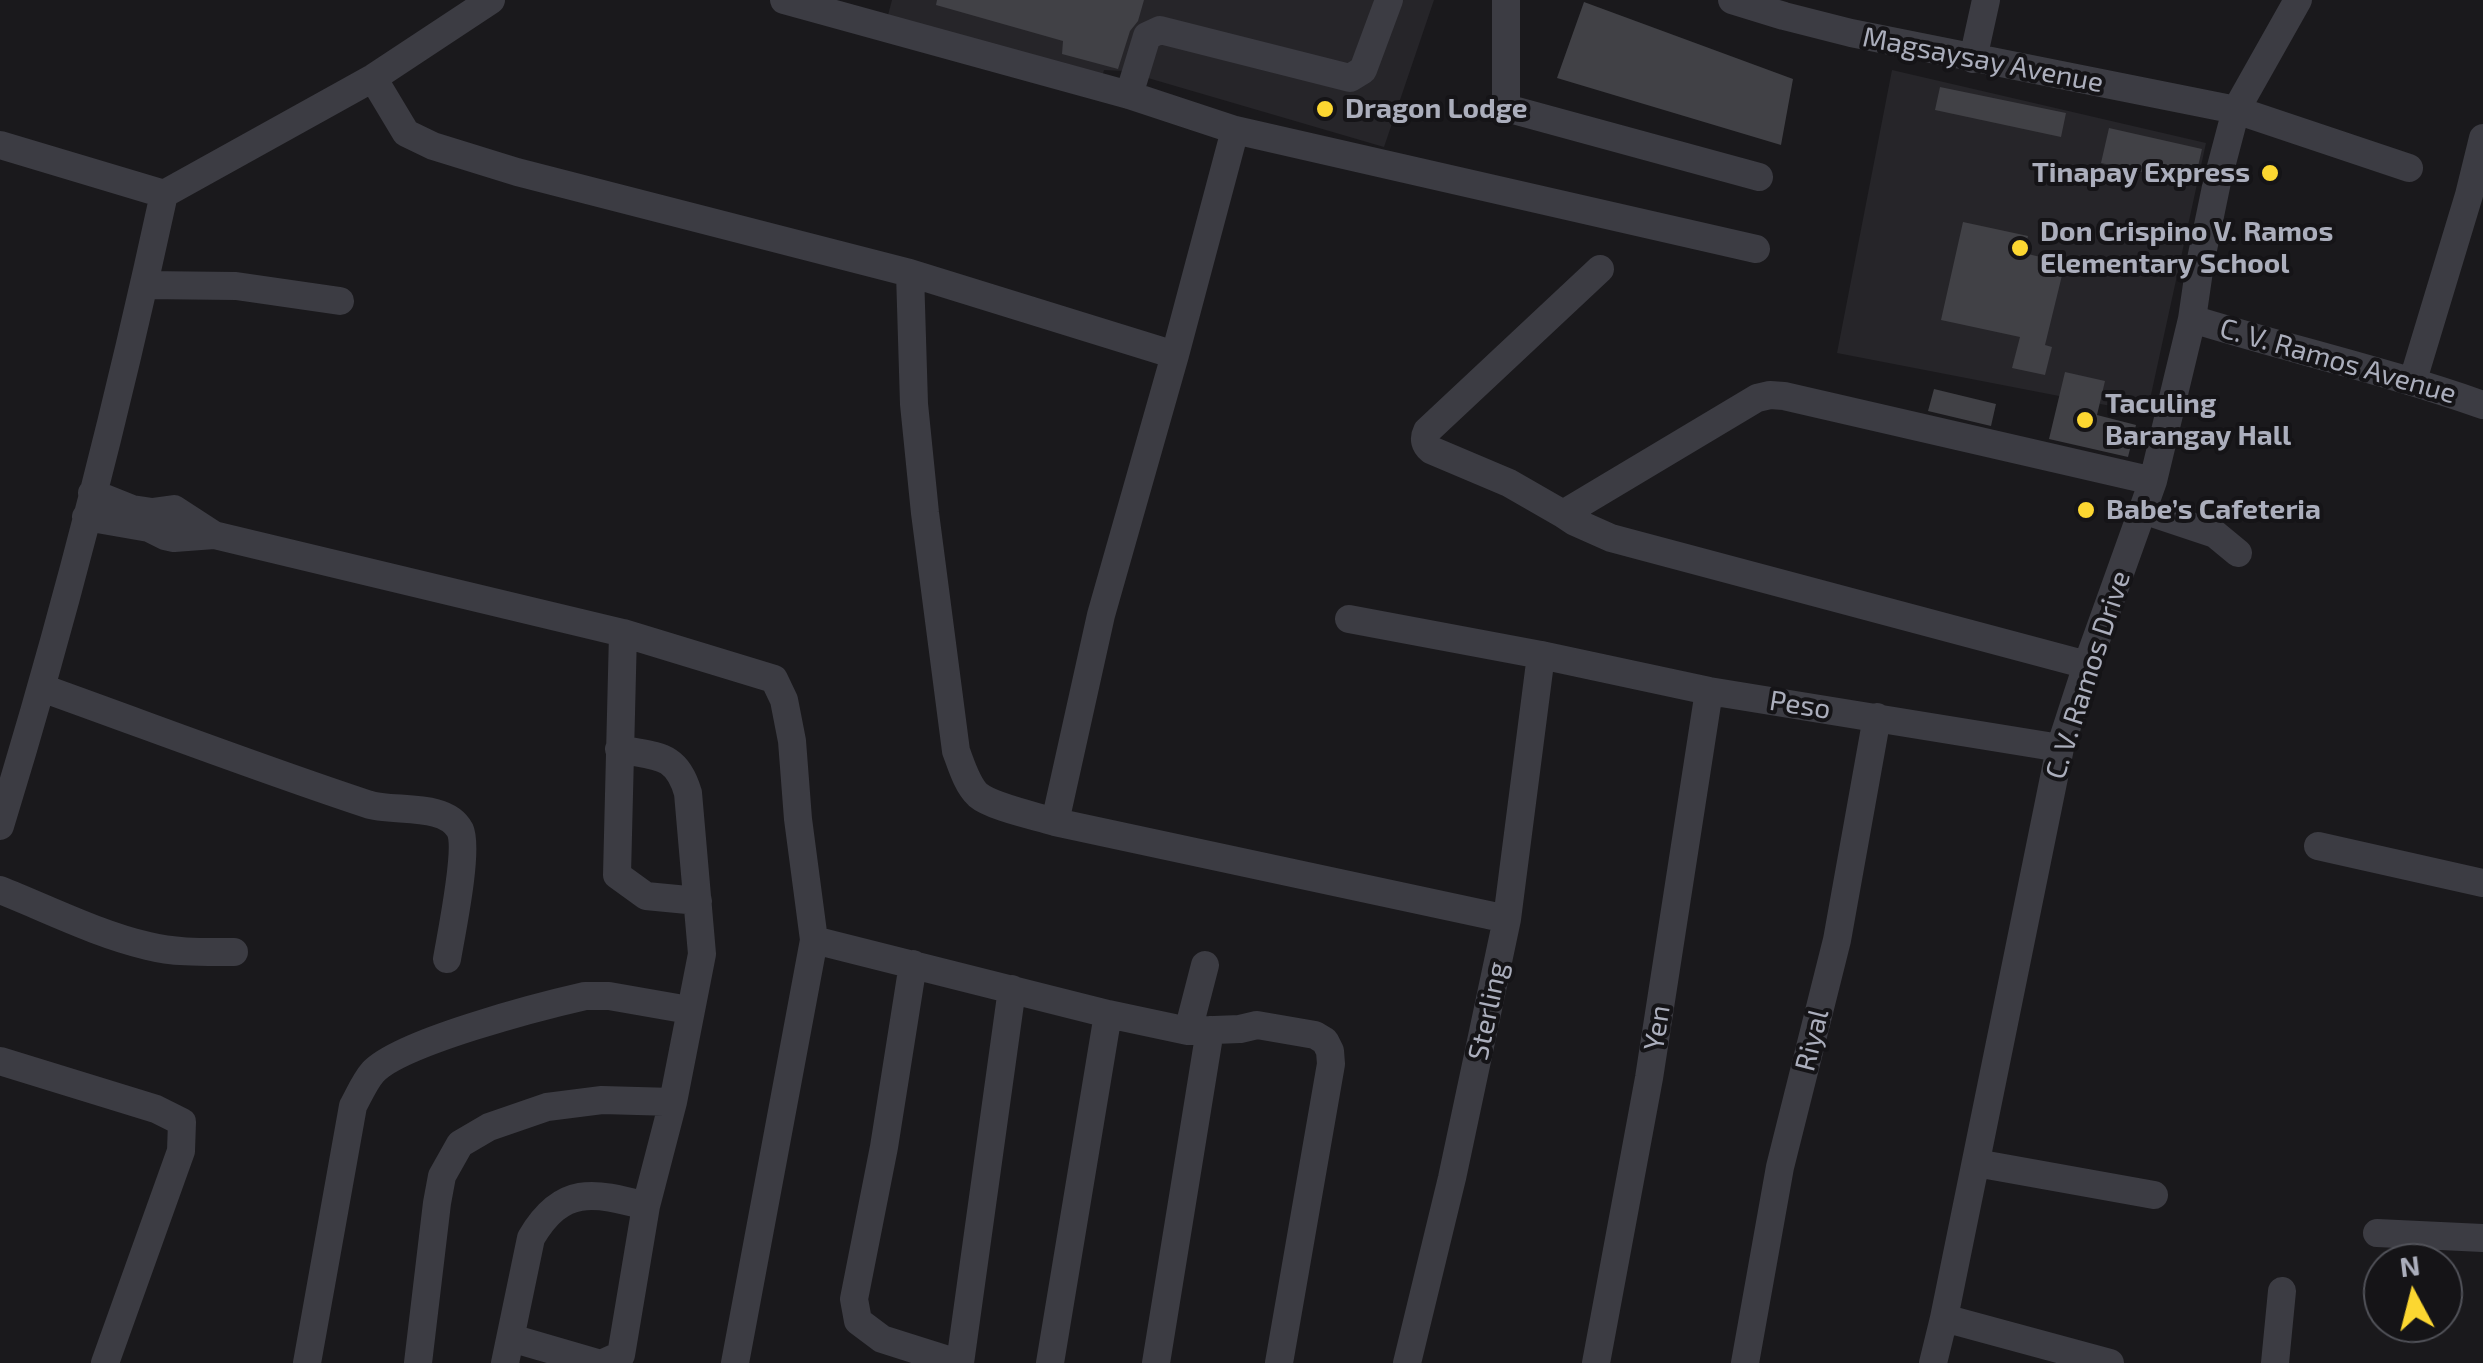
<!DOCTYPE html>
<html>
<head>
<meta charset="utf-8">
<style>
  body { margin:0 }
  #map { position:relative; width:2483px; height:1363px; overflow:hidden; background:#1a191c; font-family:"Exo 2",sans-serif }
  canvas { display:block }
  .north { position:absolute; left:2363px; top:1243px; width:100px; height:100px; box-sizing:border-box; background:#151417; border:2px solid #515259; border-radius:50%; rotate:353deg; font-size:28px; font-weight:700; line-height:40px; text-align:center; color:#abaebc }
  .north::after { content:''; display:block; margin:auto; width:35px; height:45px; background:#fcd731; clip-path:polygon(50% 0,100% 100%,50% 72%,0 100%) }
</style>
</head>
<body>
<div id="map">
<canvas width="2483" height="1363"></canvas>
<div class="north">N</div>
</div>
<script>
const g = document.querySelector('canvas').getContext('2d');
g.lineJoin = 'round';
function fillPath(path, color) { g.fillStyle = color; g.fill(path, 'evenodd'); }
function trace(path, color, width, dash) { g.strokeStyle = color; g.lineWidth = width; g.lineCap = dash ? 'butt' : 'round'; g.setLineDash(dash || []); g.stroke(path); }
function label(font, color, halo, rows, align = 'center') {
  g.font = font + ' "Exo 2",sans-serif'; g.lineWidth = 8; g.setLineDash([]); g.textBaseline = 'middle'; g.strokeStyle = halo; g.fillStyle = color; for (const [text, x, y, turn = 0] of rows) {
    g.save(); g.translate(x, y); g.rotate((+turn || 0) * Math.PI / 180); g.textAlign = isNaN(turn) ? turn : align; if (halo) g.strokeText(text, 0, 0); g.fillText(text, 0, 0); g.restore();
  }
}
fillPath(new Path2D(`
  M 892,0 L 1434,0 L 1384,147 L 1124,71 L 1104,70 L 1099,88 L 883,34 Z
  M 1892,70 L 2206,143 L 2147,413 L 1837,353 Z`), '#262529');
fillPath(new Path2D(`
  M 937,0 L 1144,0 L 1138,21 L 1130,31 L 1118,69 L 1062,54 L 1063,41 L 936,5 Z
  M 1584,2 L 1793,79 L 1781,145 L 1557,78 Z
  M 1940,87 L 2066,113 L 2061,137 L 1935,110 Z
  M 2109,128 L 2202,149 L 2194,184 L 2101,163 Z
  M 1963,222 L 2028,236 L 2024,253 L 2065,263 L 2045,345 L 2052,347 L 2045,375 L 2012,368 L 2020,337 L 1941,320 Z
  M 2065,372 L 2105,381 L 2097,415 L 2136,425 L 2128,457 L 2049,439 Z
  M 1934,389 L 1996,404 L 1991,426 L 1928,411 Z`), '#414146');
trace(new Path2D(`
  M 784,0 L 1129,95 L 1235,130 L 1756,249
  M 1506,0 L 1506,108 L 1759,177
  M 1732,0 L 1784,16 L 1851,33 L 2236,110 L 2409,168
  M 1973,59 L 1986,0
  M 373,78 L 406,133 L 433,146 L 517,172 L 910,273 L 914,404 L 925,513 L 956,751 C 961,764 967,785 978,795 C 992,807 1036,816 1055,822 L 1507,919
  M 1129,95 L 1147,36 L 1160,30 L 1350,78 L 1363,70 L 1389,0
  M 0,145 L 164,194 L 373,78 L 491,0
  M 910,273 L 1175,355
  M 144,285 L 236,286 L 340,301
  M 2192,319 C 2289,349 2387,371 2483,405
  M 2413,380 L 2469,195 L 2483,138
  M 92,493 L 132,509 L 152,512 L 174,509 L 214,535
  M 2143,510 L 2215,534 L 2238,553
  M 1563,514 L 1509,483 L 1431,450 C 1425,445 1423,439 1427,431 L 1600,269
  M 86,517 L 149,528 L 165,536 L 174,538 L 214,535 L 623,633 L 774,679 L 784,700 L 792,741 L 798,819 L 814,940 L 735,1363
  M 1349,619 L 1541,655 L 1709,691 L 2060,748
  M 623,633 L 617,875 L 646,896 L 698,901
  M 2087,665 L 1611,538 L 1575,522 L 1563,514 L 1757,398 L 1770,395 L 1784,396 L 2153,481
  M 42,688 C 151,727 258,768 367,804 C 393,813 445,802 460,830 C 469,849 451,935 447,959
  M 1055,822 L 1101,615 L 1175,355 L 1235,130
  M 0,826 C 64,618 118,406 164,194
  M 2318,846 L 2483,883
  M 0,890 C 48,909 97,934 148,946 C 176,953 205,952 234,952
  M 814,940 L 1108,1014 L 1188,1031 L 1240,1029 L 1257,1025 L 1315,1035 L 1325,1041 L 1330,1051 L 1331,1064 L 1279,1363
  M 913,964 L 884,1147 L 854,1299 L 858,1321 L 882,1339 L 958,1363
  M 1188,1031 L 1205,965
  M 0,1061 L 156,1109 L 182,1122 L 181,1151 L 105,1363
  M 1976,1163 L 2154,1195
  M 2377,1233 L 2483,1238
  M 1944,1318 L 2110,1363
  M 511,1338 L 597,1363
  M 307,1363 L 353,1106 C 359,1095 365,1081 373,1072 C 401,1042 541,1006 585,996 L 609,996 L 689,1010
  M 418,1363 L 437,1203 L 442,1176 L 460,1144 L 489,1127 L 547,1107 L 602,1100 L 673,1102
  M 505,1363 L 531,1238 C 562,1185 593,1192 646,1206
  M 603,1363 L 621,1355 L 646,1206 L 673,1102 L 702,954 L 688,793 C 676,752 656,757 619,749
  M 960,1363 L 1012,989
  M 1050,1363 L 1108,1014
  M 1156,1363 L 1210,1030
  M 1407,1363 L 1452,1178 L 1507,919 L 1541,655
  M 1596,1363 L 1649,1078 L 1709,691
  M 1745,1363 L 1780,1167 L 1837,940 L 1877,717
  M 1933,1363 L 1944,1318 L 2060,748 L 2087,665 L 2153,481 L 2192,319 L 2200,264 L 2217,182 L 2236,110 L 2298,0
  M 2275,1363 L 2282,1291`), '#3c3c43', 28);
for (const [x, y, r, color] of [
  [1325,109,10,"#fcd731"],
  [2270,173,10,"#fcd731"],
  [2020,248,10,"#fcd731"],
  [2085,420,10,"#fcd731"],
  [2086,510,10,"#fcd731"]
]) { const dot = new Path2D(); dot.arc(x, y, r, 0, 2 * Math.PI); g.fillStyle = color; g.fill(dot); trace(dot, '#151417', 4); }
label('28px', '#abaebc', '#151417', [
  ["Magsaysay Avenue",1983,60,11],
  ["C. V. Ramos Avenue",2338,361,16],
  ["C. V. Ramos Drive",2088,675,-72],
  ["Peso",1800,705,9],
  ["Sterling",1488,1011,-78],
  ["Yen",1657,1028,-81],
  ["Riyal",1812,1040,-76]
]);
label('bold 28px', '#abaebc', '#151417', [
  ["Dragon Lodge",1345,109],
  ["Tinapay Express",2250,173,"right"],
  ["Don Crispino V. Ramos",2040,232],
  ["Elementary School",2040,264],
  ["Taculing",2105,404],
  ["Barangay Hall",2105,436],
  ["Babe’s Cafeteria",2106,510]
], 'left');
</script>
</body>
</html>
